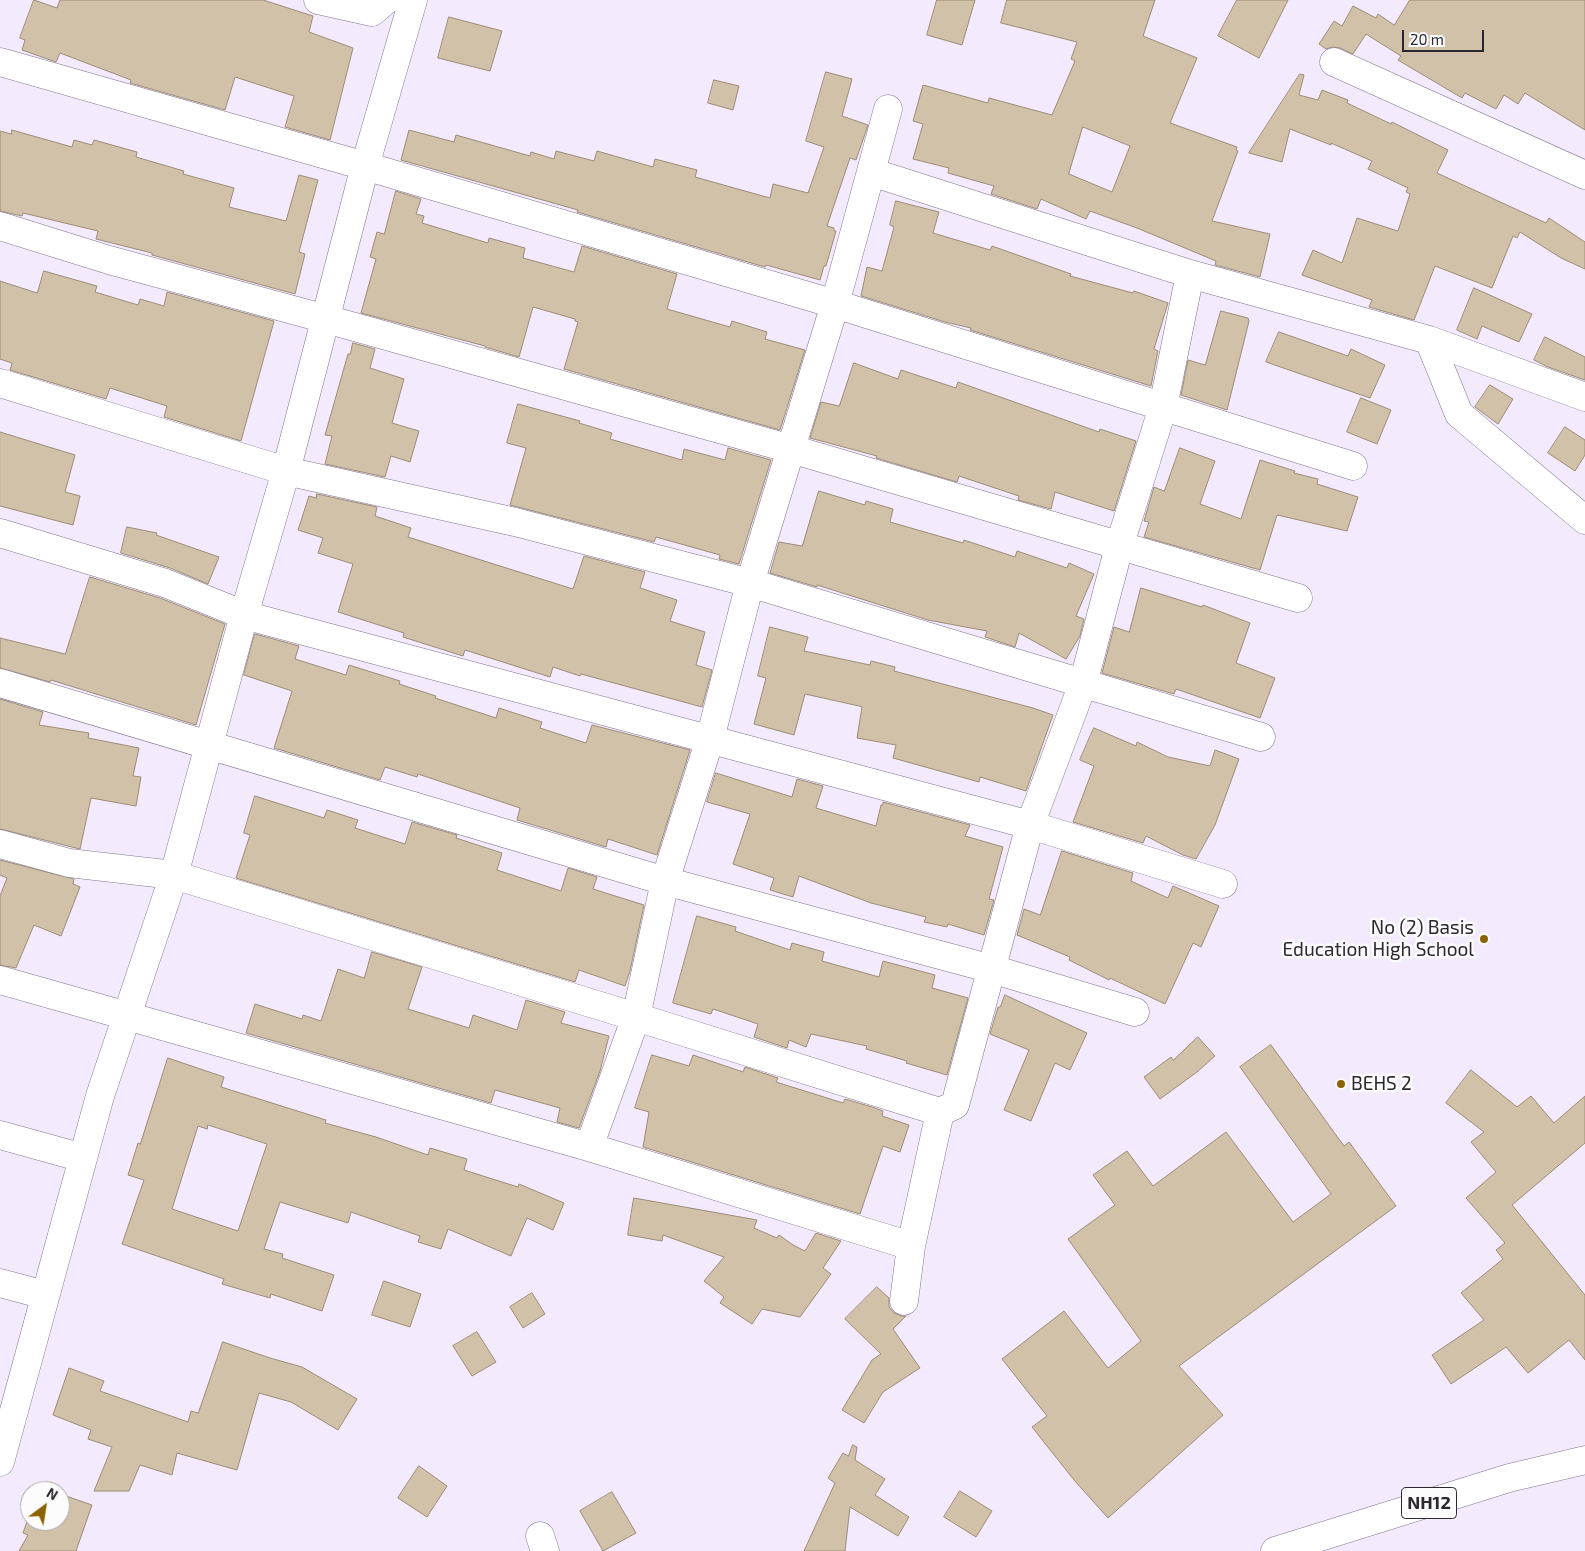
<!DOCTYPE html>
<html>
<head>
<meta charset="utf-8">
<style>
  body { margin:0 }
  #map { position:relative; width:1585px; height:1551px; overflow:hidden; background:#f4eafe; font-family:"Exo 2",sans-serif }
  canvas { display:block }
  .north { position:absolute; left:20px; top:1481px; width:50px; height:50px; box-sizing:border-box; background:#fcfcfc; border:1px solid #a9a7aa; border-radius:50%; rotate:31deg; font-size:14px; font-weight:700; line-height:20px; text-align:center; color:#2c2730 }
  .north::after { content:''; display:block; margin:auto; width:18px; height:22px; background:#8a6201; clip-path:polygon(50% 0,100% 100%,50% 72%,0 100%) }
  .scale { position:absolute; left:1402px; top:30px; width:82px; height:22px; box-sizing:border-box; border:2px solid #2c2730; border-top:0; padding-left:6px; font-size:15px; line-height:18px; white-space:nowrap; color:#2c2730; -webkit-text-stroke:4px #fcfcfc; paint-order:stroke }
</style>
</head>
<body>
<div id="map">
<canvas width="1585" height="1551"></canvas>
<div class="north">N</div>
<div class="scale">20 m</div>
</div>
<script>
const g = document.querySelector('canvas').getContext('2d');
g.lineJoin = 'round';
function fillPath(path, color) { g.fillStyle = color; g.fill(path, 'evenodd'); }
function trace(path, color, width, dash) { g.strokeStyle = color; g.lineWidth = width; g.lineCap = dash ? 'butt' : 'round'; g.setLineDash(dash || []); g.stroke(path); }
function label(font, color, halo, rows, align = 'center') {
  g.font = font + ' "Exo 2",sans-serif'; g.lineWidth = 5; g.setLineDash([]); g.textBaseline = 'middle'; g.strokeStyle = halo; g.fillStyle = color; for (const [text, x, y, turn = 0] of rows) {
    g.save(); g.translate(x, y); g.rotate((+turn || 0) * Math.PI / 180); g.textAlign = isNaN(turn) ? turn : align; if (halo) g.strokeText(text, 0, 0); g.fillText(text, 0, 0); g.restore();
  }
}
const building = new Path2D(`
  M 34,0 L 57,8 L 60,0 L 263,0 L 313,16 L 309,32 L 353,48 L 330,140 L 285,127 L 294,96 L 235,77 L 225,110 L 130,83 L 131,80 L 60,53 L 56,62 L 22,50 L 25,40 L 20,38 Z
  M 937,0 L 975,0 L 962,45 L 927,35 Z
  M 1007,0 L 1155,0 L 1143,36 L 1197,58 L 1170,123 L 1237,147 L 1236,150 L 1238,151 L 1212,221 L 1270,234 L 1260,277 L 1215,265 L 1216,261 L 1137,228 L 1090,211 L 1086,219 L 1041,199 L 1037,209 L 991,194 L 994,186 L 948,173 L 949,168 L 913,159 L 923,124 L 913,121 L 923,85 L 988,103 L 989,98 L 1052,115 L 1075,61 L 1071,59 L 1077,42 L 1001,23 ZM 1083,127 L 1130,146 L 1112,192 L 1069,174 Z
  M 1237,0 L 1288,0 L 1259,58 L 1218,36 Z
  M 1410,0 L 1585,0 L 1585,130 L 1525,93 L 1518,104 L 1504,95 L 1496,109 L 1465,93 L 1462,98 L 1398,60 L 1401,56 L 1366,34 L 1353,54 L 1340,48 L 1332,47 L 1326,49 L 1319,44 L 1334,21 L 1342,26 L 1353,6 L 1376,18 L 1378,14 L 1394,25 Z
  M 449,17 L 502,31 L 490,71 L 438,58 Z
  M 826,72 L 852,79 L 842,116 L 868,125 L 856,160 L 850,158 L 827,226 L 834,228 L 834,231 L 836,231 L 826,266 L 824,266 L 820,280 L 766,265 L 765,267 L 577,212 L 578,210 L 401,160 L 409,130 L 454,142 L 456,135 L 530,156 L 531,152 L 554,159 L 556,151 L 594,161 L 597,151 L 653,167 L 655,159 L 697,170 L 695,177 L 770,198 L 773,184 L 808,193 L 824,147 L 806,141 Z
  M 1300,74 L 1304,75 L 1299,95 L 1318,100 L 1322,90 L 1348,100 L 1347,103 L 1391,124 L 1392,122 L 1448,150 L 1437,173 L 1546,223 L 1549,218 L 1585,242 L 1585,269 L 1561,258 L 1520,232 L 1517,238 L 1513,236 L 1492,288 L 1435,266 L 1414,320 L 1369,307 L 1372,300 L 1302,275 L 1313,250 L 1342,263 L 1357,218 L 1398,231 L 1410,194 L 1406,192 L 1408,188 L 1368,169 L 1372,161 L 1331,143 L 1331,145 L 1290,129 L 1282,162 L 1249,153 Z
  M 714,80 L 739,86 L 733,110 L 708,103 Z
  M 12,130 L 72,147 L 74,140 L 92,145 L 94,140 L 137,152 L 136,157 L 184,171 L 183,174 L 234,188 L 229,207 L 286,221 L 299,175 L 318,180 L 299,252 L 305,254 L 295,294 L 152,255 L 152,253 L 96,239 L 98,231 L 23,213 L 22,216 L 0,211 L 0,131 L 11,134 Z
  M 396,191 L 421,199 L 416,214 L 424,216 L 422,223 L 488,243 L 489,238 L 525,248 L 523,258 L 574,272 L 582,246 L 677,274 L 667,309 L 730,327 L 732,321 L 767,332 L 765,339 L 805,350 L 780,430 L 564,369 L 578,322 L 575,321 L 575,319 L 533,307 L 519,357 L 485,347 L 485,346 L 361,313 L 376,259 L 370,257 L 377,232 L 384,234 Z
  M 896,201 L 939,212 L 933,233 L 990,250 L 992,246 L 1071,274 L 1070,276 L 1133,293 L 1134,291 L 1168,303 L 1154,349 L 1158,351 L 1151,386 L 970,330 L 971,328 L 945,322 L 861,296 L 867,267 L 882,271 L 894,227 L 890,225 Z
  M 44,271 L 97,286 L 95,292 L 138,305 L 140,299 L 164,306 L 167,292 L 274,321 L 241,441 L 164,417 L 167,406 L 110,388 L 106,399 L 10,370 L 12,363 L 0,359 L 0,281 L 37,293 Z
  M 1474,288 L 1532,314 L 1519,342 L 1482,326 L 1477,339 L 1457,330 Z
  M 1221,311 L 1248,318 L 1249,321 L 1227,410 L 1181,395 L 1188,360 L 1205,365 Z
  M 1279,332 L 1348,356 L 1351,349 L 1385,365 L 1370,398 L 1266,362 Z
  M 1545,337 L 1585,357 L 1585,380 L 1548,367 L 1534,360 Z
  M 353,343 L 375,349 L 370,368 L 404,379 L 392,423 L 419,431 L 410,462 L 391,456 L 385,477 L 325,464 L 332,436 L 325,435 L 348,354 L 350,354 Z
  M 854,363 L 898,379 L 901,370 L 956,388 L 958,382 L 1099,432 L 1100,429 L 1136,441 L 1114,511 L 1055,492 L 1051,509 L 1018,500 L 1019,496 L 959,476 L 957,482 L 876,458 L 877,456 L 810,438 L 821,402 L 839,406 Z
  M 1490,385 L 1513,399 L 1498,424 L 1475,407 Z
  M 1361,398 L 1391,410 L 1377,444 L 1347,432 Z
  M 518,404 L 580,421 L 579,423 L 612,433 L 610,439 L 682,460 L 684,449 L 725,460 L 728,448 L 771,460 L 739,564 L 719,559 L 720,555 L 656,537 L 654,542 L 510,505 L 526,448 L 507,443 Z
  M 1565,427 L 1585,440 L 1585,455 L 1575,471 L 1548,453 Z
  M 0,432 L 75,455 L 65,492 L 80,496 L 73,525 L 0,506 Z
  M 1180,448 L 1215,461 L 1200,504 L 1241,519 L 1260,460 L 1295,471 L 1294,473 L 1318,479 L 1317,484 L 1358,497 L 1347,531 L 1277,515 L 1260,570 L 1144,537 L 1149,522 L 1144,521 L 1154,487 L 1164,491 Z
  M 819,491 L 865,505 L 866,501 L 893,509 L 890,522 L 963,543 L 964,540 L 1015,557 L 1017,551 L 1067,568 L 1069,563 L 1094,574 L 1076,616 L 1084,619 L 1080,636 L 1066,659 L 1019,633 L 1015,647 L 985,637 L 987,631 L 928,620 L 817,585 L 817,587 L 770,573 L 779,542 L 802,546 Z
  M 317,494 L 377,507 L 375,516 L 411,528 L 408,537 L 573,589 L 584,556 L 645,572 L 640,588 L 677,600 L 670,621 L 705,632 L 696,665 L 712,670 L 702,707 L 581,674 L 580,676 L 553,667 L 550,677 L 465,650 L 463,656 L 403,637 L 404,633 L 338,612 L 353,564 L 318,553 L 323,538 L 298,530 L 309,496 L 316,498 Z
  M 127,527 L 157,533 L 156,535 L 219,557 L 208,584 L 170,568 L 121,553 Z
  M 90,577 L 160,598 L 225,624 L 196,725 L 51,680 L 50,682 L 0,668 L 0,638 L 65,654 Z
  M 1141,588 L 1202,607 L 1203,605 L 1250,623 L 1236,663 L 1275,678 L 1260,718 L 1176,689 L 1174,694 L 1102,673 L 1114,627 L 1129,632 Z
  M 770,627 L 808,637 L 804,651 L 870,665 L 871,661 L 895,667 L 894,671 L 1033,708 L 1053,715 L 1026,791 L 980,777 L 979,782 L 893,758 L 896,745 L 857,738 L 862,707 L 859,706 L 805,694 L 794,735 L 754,724 L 766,678 L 758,676 Z
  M 255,634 L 299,646 L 295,659 L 346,675 L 349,665 L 400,681 L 399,684 L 436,696 L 435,698 L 496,718 L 499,708 L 542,722 L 540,728 L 586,743 L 592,725 L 690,750 L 657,855 L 608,839 L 606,847 L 517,820 L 520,808 L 418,774 L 417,777 L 385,767 L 380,780 L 274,748 L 292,691 L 244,675 Z
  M 0,699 L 43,712 L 39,725 L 89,733 L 88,738 L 139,748 L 133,776 L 141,777 L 136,806 L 91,798 L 80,849 L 0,829 Z
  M 1094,728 L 1136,746 L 1137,742 L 1168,757 L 1210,766 L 1215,750 L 1239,759 L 1215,825 L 1196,859 L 1183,855 L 1146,836 L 1143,843 L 1073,822 L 1094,766 L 1080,760 Z
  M 716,773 L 792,797 L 797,779 L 823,786 L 816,808 L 876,826 L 881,805 L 883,805 L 883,802 L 970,825 L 965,836 L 1003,847 L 989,899 L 994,900 L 984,935 L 948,924 L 947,927 L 924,922 L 926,917 L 871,903 L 799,876 L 793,897 L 770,890 L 774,878 L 733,864 L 750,814 L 707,802 Z
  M 255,796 L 324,818 L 327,810 L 358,820 L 355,828 L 405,844 L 412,822 L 457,835 L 456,838 L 502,853 L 497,870 L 561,891 L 568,868 L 597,877 L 593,889 L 644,905 L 630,971 L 625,986 L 579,970 L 575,982 L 236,878 L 250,835 L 244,833 Z
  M 1062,851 L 1133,873 L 1131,881 L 1168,898 L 1173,886 L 1219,906 L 1201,947 L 1193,943 L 1165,1004 L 1110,978 L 1109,980 L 1069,960 L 1070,957 L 1017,935 L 1024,909 L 1040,915 Z
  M 0,860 L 74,879 L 73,884 L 80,887 L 61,936 L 34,925 L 16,968 L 0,965 L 0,896 L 7,878 L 0,875 Z
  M 697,916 L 736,927 L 735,931 L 790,950 L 792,943 L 824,952 L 822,961 L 879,977 L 883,961 L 935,975 L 932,988 L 968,998 L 947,1075 L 906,1063 L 907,1061 L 866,1049 L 867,1046 L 811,1034 L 806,1047 L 789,1040 L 787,1048 L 754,1037 L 758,1024 L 713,1009 L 711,1014 L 673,1003 Z
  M 372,952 L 422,967 L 408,1009 L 469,1028 L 473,1015 L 517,1030 L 526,1000 L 565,1012 L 561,1023 L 609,1036 L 600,1071 L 579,1128 L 557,1122 L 560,1108 L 495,1090 L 491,1103 L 246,1033 L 255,1004 L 302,1019 L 303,1015 L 321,1021 L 338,969 L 364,978 Z
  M 1005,995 L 1087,1033 L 1070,1070 L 1055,1063 L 1031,1121 L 1004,1110 L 1029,1050 L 990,1034 L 998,1007 L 1000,1007 Z
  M 1198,1037 L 1215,1056 L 1197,1072 L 1160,1099 L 1144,1077 L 1171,1057 L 1173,1060 Z
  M 1271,1045 L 1344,1146 L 1349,1142 L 1396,1206 L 1179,1366 L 1223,1415 L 1108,1518 L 1074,1480 L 1032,1427 L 1047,1416 L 1002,1359 L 1064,1311 L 1108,1368 L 1141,1341 L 1068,1239 L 1115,1205 L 1093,1175 L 1127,1151 L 1153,1186 L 1226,1132 L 1293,1222 L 1331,1194 L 1240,1067 Z
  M 652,1055 L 689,1066 L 693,1055 L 743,1072 L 745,1067 L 778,1078 L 776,1082 L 843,1103 L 845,1099 L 872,1107 L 883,1111 L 882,1116 L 909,1125 L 900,1152 L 883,1146 L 860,1214 L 643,1147 L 649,1112 L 635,1108 Z
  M 168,1058 L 224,1077 L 221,1087 L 326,1120 L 325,1123 L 376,1137 L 428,1155 L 430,1148 L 467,1159 L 464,1170 L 518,1187 L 519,1184 L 564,1203 L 553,1230 L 527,1218 L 511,1256 L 448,1229 L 441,1249 L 418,1242 L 420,1236 L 351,1212 L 348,1223 L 280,1202 L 264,1249 L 283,1254 L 282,1258 L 334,1275 L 322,1311 L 271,1294 L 270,1298 L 222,1284 L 224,1279 L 122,1244 L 144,1180 L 128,1175 L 138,1143 L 140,1144 ZM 208,1125 L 267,1144 L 238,1231 L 172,1209 L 198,1126 L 207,1129 Z
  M 1471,1070 L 1517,1107 L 1531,1096 L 1554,1123 L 1585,1096 L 1585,1143 L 1512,1205 L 1585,1295 L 1585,1360 L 1569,1340 L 1528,1373 L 1506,1347 L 1451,1384 L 1432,1355 L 1484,1320 L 1461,1293 L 1503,1259 L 1496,1250 L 1505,1243 L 1466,1198 L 1496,1172 L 1471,1142 L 1484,1132 L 1446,1103 Z
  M 634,1198 L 757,1220 L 754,1228 L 777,1238 L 779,1235 L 793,1245 L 805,1251 L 816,1233 L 841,1241 L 823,1268 L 831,1274 L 800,1317 L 762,1309 L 752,1324 L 720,1303 L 724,1297 L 704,1281 L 724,1257 L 663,1235 L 662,1241 L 628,1235 Z
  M 384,1281 L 421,1294 L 410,1327 L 372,1315 Z
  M 877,1287 L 889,1298 L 889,1307 L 894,1313 L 902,1316 L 906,1316 L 893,1329 L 920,1368 L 883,1392 L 864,1423 L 842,1410 L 872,1360 L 881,1354 L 845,1319 Z
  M 532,1293 L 545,1314 L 523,1328 L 510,1307 Z
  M 477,1332 L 496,1362 L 472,1376 L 453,1346 Z
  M 223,1342 L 270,1358 L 302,1367 L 357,1399 L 338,1430 L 291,1402 L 259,1393 L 237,1470 L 177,1453 L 172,1475 L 140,1465 L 129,1491 L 94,1491 L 112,1447 L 88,1439 L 91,1430 L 53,1415 L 69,1368 L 104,1381 L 100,1391 L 188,1422 L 191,1411 L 198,1413 Z
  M 853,1445 L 857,1447 L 855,1460 L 885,1479 L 875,1495 L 909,1517 L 898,1536 L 850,1507 L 845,1551 L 804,1551 L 835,1483 L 828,1478 L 843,1453 L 848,1456 Z
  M 419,1466 L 447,1486 L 427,1517 L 398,1498 Z
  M 960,1491 L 992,1511 L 976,1537 L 944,1517 Z
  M 612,1492 L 636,1533 L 603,1551 L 580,1511 Z
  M 60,1494 L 92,1505 L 76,1551 L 19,1551 L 28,1535 L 23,1533 L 30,1513 L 30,1521 L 60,1521 Z`);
fillPath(building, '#d2c1a9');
trace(building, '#9c8c75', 1);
const minor = new Path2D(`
  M 318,0 L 372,12 L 386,0
  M 0,62 L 365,166 L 835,304 L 1353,466
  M 1334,62 L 1585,175
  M 871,172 L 1190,274 L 1429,340 L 1585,397
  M 0,226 L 109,260 L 326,319 L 791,449 L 1298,598
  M 1429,340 L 1459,414 L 1585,520
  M 0,383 L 286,471 L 515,522 L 750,583 L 1261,737
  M 0,533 L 165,583 L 244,615 L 1030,825 L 1223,884
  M 0,683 L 665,881 L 992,969 L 1135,1012
  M 0,844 L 69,863 L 174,875 L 636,1017 L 940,1112
  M 0,980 L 589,1147 L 911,1246
  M 0,1135 L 83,1158
  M 589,1147 L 636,1017 L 665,881 L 710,739 L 750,583 L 835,304 L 888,109
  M 0,1283 L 45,1295
  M 904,1301 L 911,1246 L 940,1112 L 955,1105 L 1030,825 L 1083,684 L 1119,547 L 1163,407 L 1190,274
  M 0,1462 L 100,1096 L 174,875 L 244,615 L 286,471 L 365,166 L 413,0
  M 540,1536 L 545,1551`);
const highway = new Path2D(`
  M 1275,1551 L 1509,1478 L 1585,1460`);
trace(minor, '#82768d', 29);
trace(highway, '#82768d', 29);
trace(minor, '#fff', 28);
trace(highway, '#fff', 28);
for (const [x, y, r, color] of [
  [1484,939,5,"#8a6201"],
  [1341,1084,5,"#8a6201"]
]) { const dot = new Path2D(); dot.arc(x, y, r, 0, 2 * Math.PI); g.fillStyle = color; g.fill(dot); trace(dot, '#fcfcfc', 2); }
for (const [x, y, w] of [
  [1429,1503,55]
]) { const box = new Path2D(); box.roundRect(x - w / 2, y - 15.5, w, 31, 4); g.fillStyle = '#fcfcfc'; g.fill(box); trace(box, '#2c2730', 1); }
label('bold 18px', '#2c2730', null, [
  ["NH12",1429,1503]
]);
label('19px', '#2c2730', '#fcfcfc', [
  ["No (2) Basis",1474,928],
  ["Education High School",1474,950],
  ["BEHS 2",1351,1084,"left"]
], 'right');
</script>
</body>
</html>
